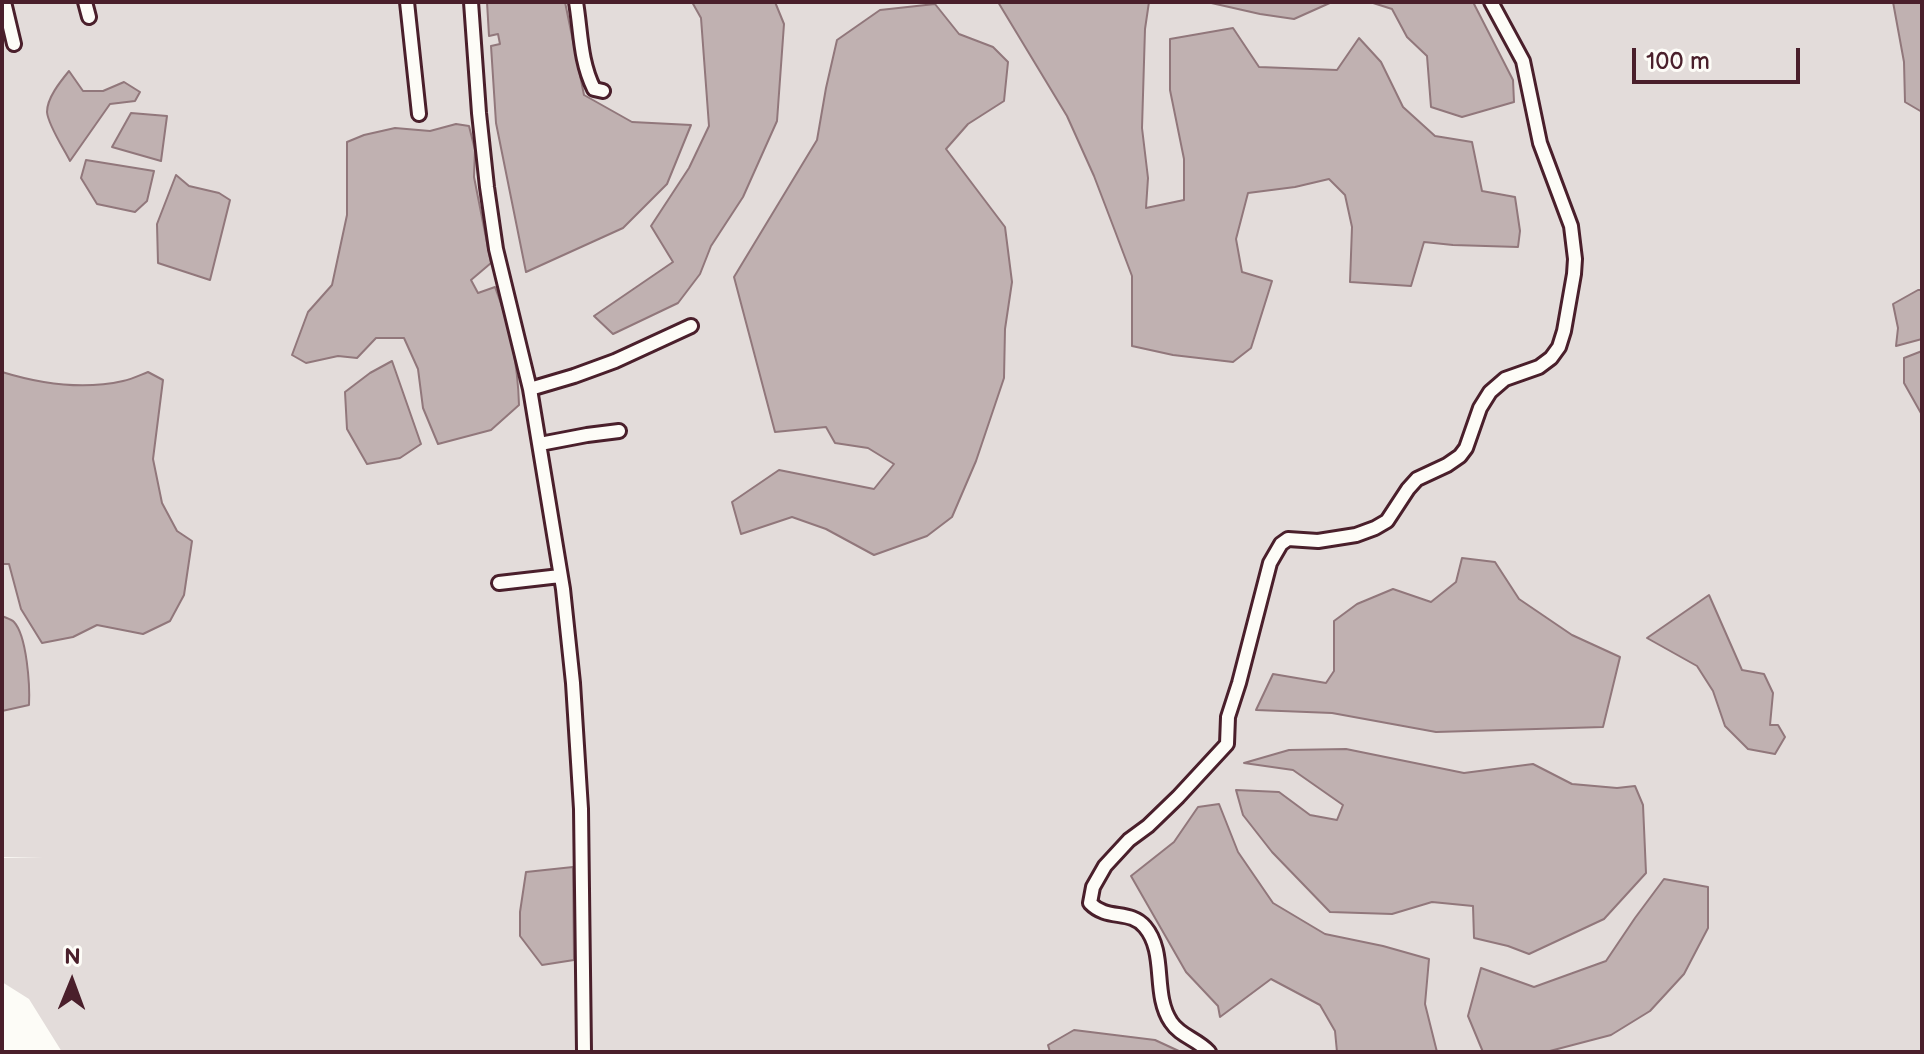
<!DOCTYPE html>
<html>
<head>
<meta charset="utf-8">
<style>
  body { margin:0 }
  #map { position:relative; width:1924px; height:1054px; overflow:hidden; background:#fdfcf7; font-family:"Balsamiq Sans",sans-serif }
  canvas { display:block }
  .frame { position:absolute; inset:0; border:4px solid #4a1f2b; pointer-events:none }
  .north { position:absolute; left:32px; top:942px; width:80px; height:80px; -webkit-text-stroke:6px #fdfcf7; paint-order:stroke; rotate:1deg; font-size:22px; font-weight:700; line-height:32px; text-align:center; color:#4a1f2b }
  .north::after { content:''; display:block; margin:auto; width:28px; height:36px; background:#4a1f2b; clip-path:polygon(50% 0,100% 100%,50% 72%,0 100%) }
  .scale { position:absolute; left:1632px; top:48px; width:168px; height:36px; box-sizing:border-box; border:4px solid #4a1f2b; border-top:0; padding-left:10px; font-size:24px; line-height:28px; white-space:nowrap; color:#4a1f2b; -webkit-text-stroke:6px #fdfcf7; paint-order:stroke }
</style>
</head>
<body>
<div id="map">
<canvas width="1924" height="1054"></canvas>
<div class="frame"></div>
<div class="north">N</div>
<div class="scale">100 m</div>
</div>
<script>
const g = document.querySelector('canvas').getContext('2d');
g.lineJoin = 'round';
function fillPath(path, color) { g.fillStyle = color; g.fill(path, 'evenodd'); }
function trace(path, color, width, dash) { g.strokeStyle = color; g.lineWidth = width; g.lineCap = dash ? 'butt' : 'round'; g.setLineDash(dash || []); g.stroke(path); }
fillPath(new Path2D(`
  M 2,2 L 1922,2 L 1922,1052 L 62,1052 L 29,999 L 2,982 L 2,858 L 43,857 L 2,857 Z`), '#e3dcda');
const water = new Path2D(`
  M 487,2 L 565,2 L 584,95 L 632,122 L 691,125 L 667,184 L 623,228 L 526,272 L 496,123 L 491,46 L 500,44 L 498,34 L 489,36 Z
  M 692,2 L 775,2 L 784,24 L 777,121 L 743,197 L 711,246 L 700,274 L 678,303 L 613,334 L 594,316 L 673,262 L 651,226 L 689,168 L 709,126 L 701,18 Z
  M 998,2 L 1149,2 L 1145,29 L 1142,128 L 1148,178 L 1146,208 L 1184,200 L 1184,159 L 1170,90 L 1170,39 L 1233,28 L 1259,67 L 1337,70 L 1359,38 L 1381,62 L 1403,107 L 1435,136 L 1472,142 L 1482,191 L 1515,197 L 1520,231 L 1518,247 L 1453,245 L 1424,242 L 1411,286 L 1350,282 L 1352,227 L 1345,195 L 1329,179 L 1295,187 L 1248,193 L 1236,239 L 1242,272 L 1272,281 L 1251,348 L 1233,362 L 1173,355 L 1132,346 L 1132,276 L 1115,231 L 1094,176 L 1067,116 Z
  M 1207,2 L 1332,2 L 1294,19 L 1260,14 Z
  M 1370,2 L 1473,2 L 1513,80 L 1514,102 L 1462,117 L 1431,107 L 1427,56 L 1407,37 L 1392,9 Z
  M 1893,2 L 1922,2 L 1922,112 L 1905,102 L 1904,62 Z
  M 935,4 L 959,34 L 993,47 L 1008,62 L 1004,101 L 968,124 L 946,149 L 1005,227 L 1012,282 L 1005,329 L 1004,378 L 976,461 L 952,517 L 927,536 L 874,555 L 826,529 L 792,517 L 741,534 L 732,502 L 779,470 L 874,489 L 894,464 L 868,448 L 835,443 L 826,427 L 775,432 L 734,277 L 817,140 L 826,88 L 837,40 L 880,10 Z
  M 69,71 L 83,91 L 103,91 L 124,82 L 140,92 L 135,101 L 110,104 L 70,161 C 64,149 48,125 47,112 C 47,98 60,82 69,71 Z
  M 131,113 L 167,116 L 161,161 L 112,147 Z
  M 456,124 L 469,126 L 475,150 L 474,177 L 491,263 L 471,280 L 478,293 L 495,287 C 510,326 518,364 519,405 L 491,430 L 438,444 L 423,408 L 418,369 L 404,338 L 376,338 L 357,358 L 338,356 L 306,363 L 292,355 L 308,312 L 332,285 L 347,215 L 347,142 L 364,135 L 395,128 L 430,131 Z
  M 86,160 L 154,171 L 147,201 L 135,212 L 97,204 L 81,178 Z
  M 176,175 L 189,186 L 219,193 L 230,200 L 210,280 L 158,263 L 157,224 Z
  M 1918,290 L 1922,290 L 1922,339 L 1896,346 L 1898,328 L 1893,304 Z
  M 1922,351 L 1922,415 L 1904,383 L 1904,358 Z
  M 392,361 L 421,444 L 400,458 L 367,464 L 347,429 L 345,392 L 370,373 Z
  M 2,372 C 41,384 83,390 123,381 C 132,379 140,375 148,372 L 163,380 L 153,459 L 162,503 L 177,531 L 192,541 L 184,595 L 170,621 L 143,634 L 97,625 L 73,637 L 42,643 L 21,609 L 9,564 L 2,564 Z
  M 1462,558 L 1495,562 L 1519,599 L 1572,635 L 1620,657 L 1603,727 L 1436,732 L 1332,713 L 1256,710 L 1273,674 L 1326,683 L 1334,671 L 1334,621 L 1357,604 L 1393,589 L 1431,602 L 1456,582 Z
  M 1709,595 L 1742,670 L 1764,674 L 1773,693 L 1770,725 L 1778,725 L 1785,737 L 1775,754 L 1748,749 L 1725,726 L 1713,691 L 1697,666 L 1647,638 Z
  M 2,616 C 6,618 11,619 14,622 C 27,636 30,686 29,705 L 2,711 Z
  M 1346,749 L 1464,773 L 1533,764 L 1572,784 L 1617,788 L 1635,786 L 1643,805 L 1646,873 L 1604,919 L 1529,954 L 1508,946 L 1474,938 L 1473,906 L 1432,902 L 1392,914 L 1330,912 L 1272,852 L 1243,815 L 1236,790 L 1279,792 L 1310,815 L 1337,820 L 1343,805 L 1293,770 L 1244,763 L 1289,750 Z
  M 1219,804 L 1238,852 L 1273,903 L 1325,934 L 1383,946 L 1429,959 L 1425,1004 L 1437,1052 L 1337,1052 L 1335,1031 L 1320,1005 L 1271,979 L 1220,1017 L 1218,1006 L 1186,972 L 1131,876 L 1174,842 L 1198,807 Z
  M 573,867 L 574,960 L 542,965 L 520,936 L 520,912 L 526,872 Z
  M 1664,879 L 1708,887 L 1708,928 L 1684,974 L 1650,1011 L 1611,1035 L 1546,1052 L 1483,1052 L 1468,1016 L 1481,968 L 1534,987 L 1606,961 L 1635,918 Z
  M 1074,1030 L 1155,1040 L 1181,1052 L 1050,1052 L 1048,1045 Z`);
fillPath(water, '#c0b1b1');
trace(water, '#91777b', 2);
const minor = new Path2D(`
  M 4,2 L 14,44
  M 85,2 L 89,17
  M 407,2 L 419,114
  M 471,2 L 479,113 L 487,187 L 496,249 L 530,389 L 563,589 L 573,683 L 581,809 L 584,1052
  M 576,2 C 581,32 580,61 594,89 L 603,91
  M 530,389 L 574,376 L 615,361 L 691,326
  M 540,444 L 587,435 L 619,431
  M 499,583 L 560,576
  M 1209,1052 C 1197,1039 1180,1036 1171,1022 C 1152,994 1167,953 1145,927 C 1130,909 1107,921 1090,903 L 1093,887 L 1105,866 L 1129,840 L 1148,826 L 1178,797 L 1227,744 L 1228,717 L 1239,683 L 1270,563 L 1281,544 L 1288,539 L 1318,541 L 1356,535 L 1375,528 L 1387,521 L 1408,489 L 1417,479 L 1447,465 L 1460,456 L 1466,448 L 1480,408 L 1490,392 L 1505,379 L 1539,367 L 1551,358 L 1559,347 L 1564,331 L 1574,274 L 1575,259 L 1571,226 L 1540,143 L 1523,61 L 1491,2`);
trace(minor, '#4a1f2b', 18);
trace(minor, '#fdfcf7', 12);
</script>
</body>
</html>
